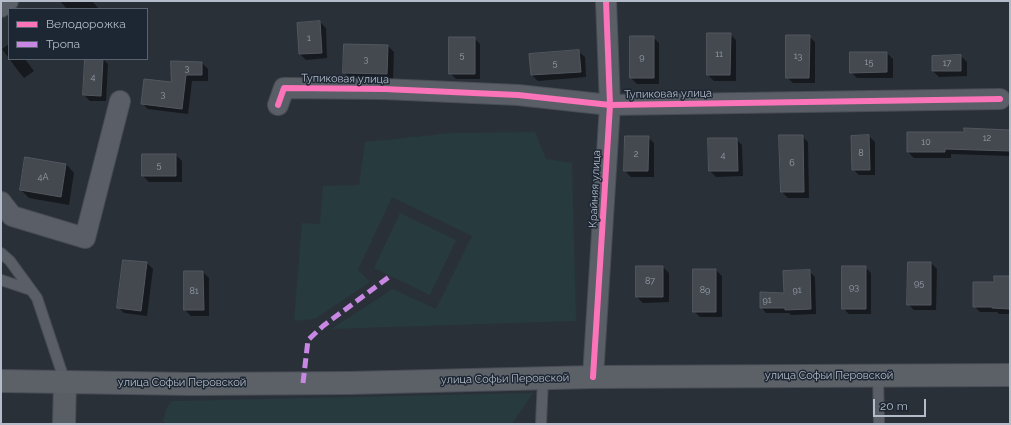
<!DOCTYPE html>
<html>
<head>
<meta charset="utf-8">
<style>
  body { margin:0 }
  #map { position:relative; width:1011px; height:425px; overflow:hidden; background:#2a3038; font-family:Raleway,sans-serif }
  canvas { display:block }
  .frame { position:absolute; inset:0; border:2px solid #b4bcc9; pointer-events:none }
  .legend { position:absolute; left:8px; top:8px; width:140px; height:52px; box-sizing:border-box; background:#1d2633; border:1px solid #59626f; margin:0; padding:5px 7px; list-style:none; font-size:12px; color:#b4bcc9 }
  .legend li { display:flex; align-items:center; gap:8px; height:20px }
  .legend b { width:20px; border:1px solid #59626f }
  .scale { position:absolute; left:873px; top:399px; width:53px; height:18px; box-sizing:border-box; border:2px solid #b4bcc9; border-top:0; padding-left:5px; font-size:12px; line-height:14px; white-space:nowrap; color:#b4bcc9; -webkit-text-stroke:3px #1d2633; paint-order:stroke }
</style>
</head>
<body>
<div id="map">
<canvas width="1011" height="425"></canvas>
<div class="frame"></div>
<ul class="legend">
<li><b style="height:5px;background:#fb73b8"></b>Велодорожка</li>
<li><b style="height:5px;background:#c787e3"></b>Тропа</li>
</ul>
<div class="scale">20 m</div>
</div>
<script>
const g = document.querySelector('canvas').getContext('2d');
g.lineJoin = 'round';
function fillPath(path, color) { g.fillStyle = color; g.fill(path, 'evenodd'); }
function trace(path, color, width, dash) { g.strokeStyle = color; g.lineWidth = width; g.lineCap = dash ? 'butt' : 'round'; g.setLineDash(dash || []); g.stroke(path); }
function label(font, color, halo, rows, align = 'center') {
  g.font = font + ' Raleway,sans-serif'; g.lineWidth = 3; g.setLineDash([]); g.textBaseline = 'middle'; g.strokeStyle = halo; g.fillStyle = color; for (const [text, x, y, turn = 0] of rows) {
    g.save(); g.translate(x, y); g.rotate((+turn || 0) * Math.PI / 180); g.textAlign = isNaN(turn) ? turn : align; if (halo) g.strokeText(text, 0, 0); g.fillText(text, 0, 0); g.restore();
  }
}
fillPath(new Path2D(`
  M 535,132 L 546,159 L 572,163 L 576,321 L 331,329 L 393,289 L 436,309 L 472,236 L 392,197 L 358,270 L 370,282 L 315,319 L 294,321 L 302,223 L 320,224 L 323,186 L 359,185 L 365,142 L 452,133 Z
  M 400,213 L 456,240 L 430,295 L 374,268 Z
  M 533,393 L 512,424 L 168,424 L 163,422 L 166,409 L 172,401 Z`), '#273a3e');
fillPath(new Path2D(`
  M 60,1 L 92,1 L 99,9 L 67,9 Z
  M 320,22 L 326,28 L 327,58 L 306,60 L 300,54 Z
  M 730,34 L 736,40 L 736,81 L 714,81 L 708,75 Z
  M 809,36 L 815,42 L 815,83 L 793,83 L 787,77 Z
  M 653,37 L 659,43 L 659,84 L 637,84 L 631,78 Z
  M 474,38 L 480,44 L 480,79 L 456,79 L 450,73 Z
  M 9,44 L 9,59 L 25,59 L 34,71 L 24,78 L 19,72 L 2,49 Z
  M 388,46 L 394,52 L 393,79 L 350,78 L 344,72 Z
  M 579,52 L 585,57 L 586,77 L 538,81 L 532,75 Z
  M 887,53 L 893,59 L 893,78 L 857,78 L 851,72 Z
  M 961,56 L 967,62 L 967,76 L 939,77 L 933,71 Z
  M 86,59 L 103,59 L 108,64 L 106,101 L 90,101 L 84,95 Z
  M 202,63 L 208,69 L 208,81 L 192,81 L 188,114 L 148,109 L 142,103 Z
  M 1010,131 L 1010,156 L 951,154 L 951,158 L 914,158 L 908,152 L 965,133 Z
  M 780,136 L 802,136 L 808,142 L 809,198 L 788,198 L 782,192 Z
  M 869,136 L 875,142 L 875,175 L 859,175 L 853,169 L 852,137 Z
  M 648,137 L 654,143 L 654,177 L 631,177 L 625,171 Z
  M 736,139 L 742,145 L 743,176 L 716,177 L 710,171 Z
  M 176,155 L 182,161 L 182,182 L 149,182 L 143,176 Z
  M 66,164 L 74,173 L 69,205 L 29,198 L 21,190 Z
  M 147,263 L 153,269 L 147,316 L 124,313 L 118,307 Z
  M 931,263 L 937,269 L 936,310 L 914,310 L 908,304 Z
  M 663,267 L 669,273 L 669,302 L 643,303 L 637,297 Z
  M 865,267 L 871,273 L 871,314 L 849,314 L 843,308 Z
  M 694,270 L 716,270 L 722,276 L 722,317 L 700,317 L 694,311 Z
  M 809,271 L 815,277 L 816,314 L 791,315 L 789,313 L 766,313 L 761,307 L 785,294 Z
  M 203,272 L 209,278 L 209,316 L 191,316 L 185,310 Z
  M 1010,277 L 1010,314 L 999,314 L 997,312 L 980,312 L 974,306 L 995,283 Z`), '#0007');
const building = new Path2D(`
  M 320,21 L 322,53 L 299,54 L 297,23 Z
  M 707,33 L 731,33 L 730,75 L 707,75 Z
  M 786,35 L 810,35 L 809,78 L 786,78 Z
  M 630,36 L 654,36 L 654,78 L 630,78 Z
  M 449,37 L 475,37 L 475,74 L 449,74 Z
  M 344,44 L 388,45 L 387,74 L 343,73 Z
  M 579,50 L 581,72 L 531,75 L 529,54 Z
  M 850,52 L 887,52 L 887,72 L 850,73 Z
  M 961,55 L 961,71 L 932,71 L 932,56 Z
  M 85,59 L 103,59 L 101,96 L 83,95 Z
  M 171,61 L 202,62 L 202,75 L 186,75 L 182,109 L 141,104 L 144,79 L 171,82 Z
  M 964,128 L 1010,130 L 1010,151 L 945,149 L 945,152 L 907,152 L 907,132 L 964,132 Z
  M 779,135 L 803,135 L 804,192 L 781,192 Z
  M 869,135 L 870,170 L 852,170 L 851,136 Z
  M 625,136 L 649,136 L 648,171 L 624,171 Z
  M 708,138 L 737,138 L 738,171 L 709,171 Z
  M 142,154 L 176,154 L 176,176 L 142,176 Z
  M 25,157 L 66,164 L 61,197 L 20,190 Z
  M 123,260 L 147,262 L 141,311 L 117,308 Z
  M 908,262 L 931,262 L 931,305 L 907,305 Z
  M 636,266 L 663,266 L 663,297 L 636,297 Z
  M 842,266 L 866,266 L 866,309 L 842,309 Z
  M 693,269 L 716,269 L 716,312 L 693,312 Z
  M 810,270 L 811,309 L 785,310 L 785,308 L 760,308 L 760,292 L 784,293 L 783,271 Z
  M 184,271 L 203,271 L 204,310 L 184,310 Z
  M 994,276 L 1010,276 L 1010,309 L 992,308 L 992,307 L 973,307 L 973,282 L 994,282 Z`);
fillPath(building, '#444950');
trace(building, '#52575f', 1);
const lane = new Path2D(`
  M 1,253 L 10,261 L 37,298 L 65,382
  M 1,280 L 31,290
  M 878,375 L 879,424
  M 541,424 L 543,378`);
const street = new Path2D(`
  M 1,7 L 8,1
  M 278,105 L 284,88 L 384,89 L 518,95 L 610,105 L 1000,99
  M 1,202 L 12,216 L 85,238 L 120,101
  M 593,377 L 610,105 L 606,1`);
const secondary = new Path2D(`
  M 64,424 L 65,382`);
const primary = new Path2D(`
  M 1,381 L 191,384 L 349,383 L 593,377 L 1010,375`);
trace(lane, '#484c53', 12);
trace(street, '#484c53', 22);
trace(secondary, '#484c53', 24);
trace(primary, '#484c55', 24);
trace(lane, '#5a5e66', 10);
trace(street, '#5a5e66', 20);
trace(secondary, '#595d64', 22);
trace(primary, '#5c6168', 22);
trace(new Path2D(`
  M 303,383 L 308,340 L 323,326 L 389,277`), '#c787e3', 5, [10, 5]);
trace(new Path2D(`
  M 278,105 L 284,88 L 384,89 L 518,95 L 610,105 L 1000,99
  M 593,377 L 610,105 L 606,1`), '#fb73b8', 6);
label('9px', '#989fab', null, [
  ["1",309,38],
  ["11",719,54],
  ["5",462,55],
  ["13",798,56],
  ["9",642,57],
  ["3",366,59],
  ["15",869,62],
  ["5",555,63],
  ["17",947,63],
  ["3",187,68],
  ["4",93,77],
  ["3",163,94],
  ["12",987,138],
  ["10",926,142],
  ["8",861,153],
  ["2",636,154],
  ["4",723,155],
  ["6",792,163],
  ["5",159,165],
  ["4А",43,177],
  ["87",650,281],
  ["95",919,283],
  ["93",854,287],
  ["89",705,290],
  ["91",797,290],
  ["81",194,291],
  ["91",767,300]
]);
label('11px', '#b4bcc9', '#1d2633', [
  ["Тупиковая улица",345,79,1],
  ["Тупиковая улица",668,94,-1],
  ["Крайняя улица",595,189,-87],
  ["улица Софьи Перовской",829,376],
  ["улица Софьи Перовской",505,379,-1],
  ["улица Софьи Перовской",182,383]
]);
</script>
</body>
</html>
